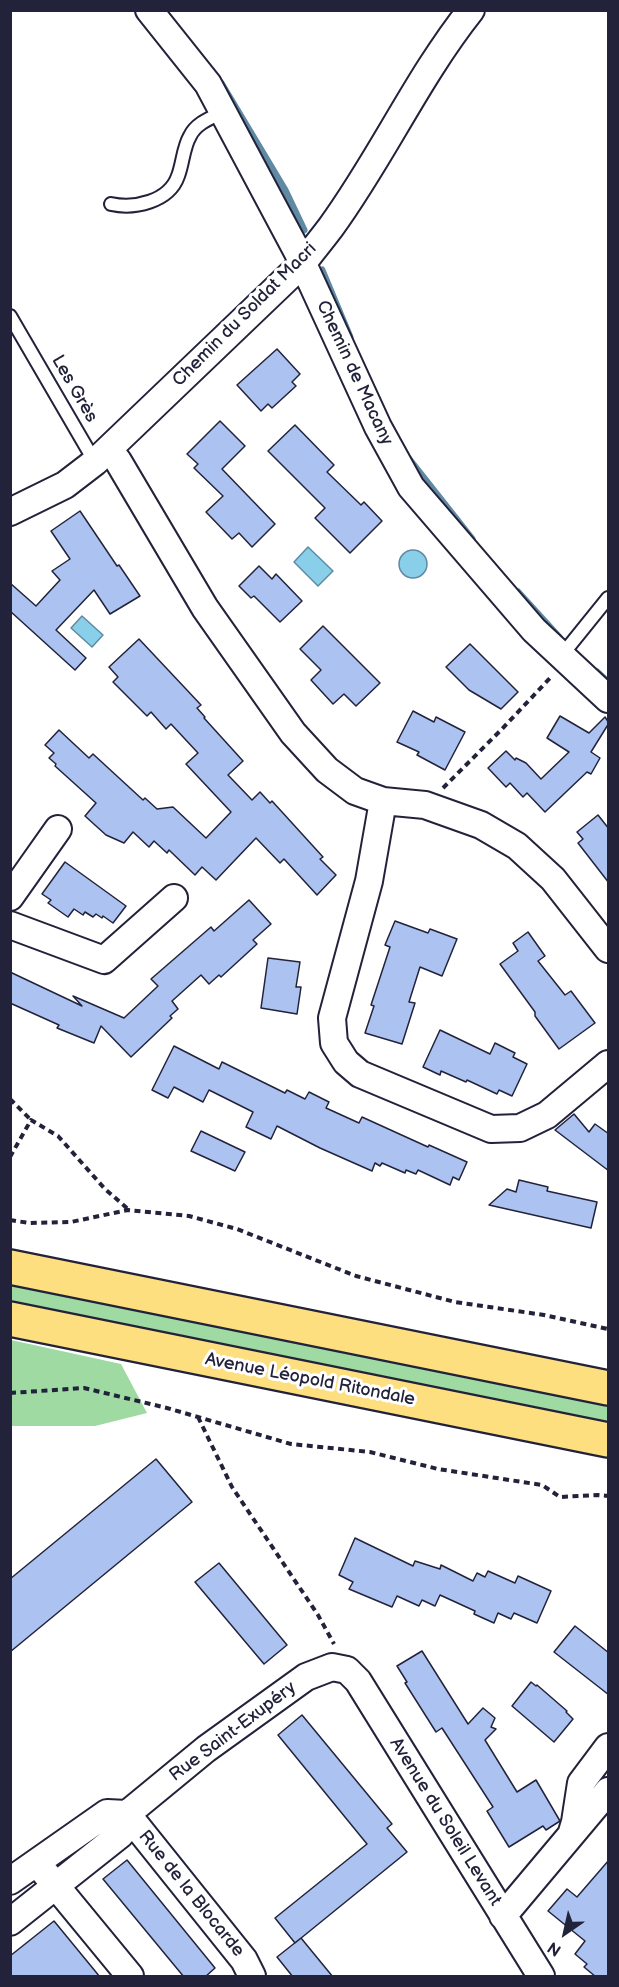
<!DOCTYPE html>
<html>
<head>
<meta charset="utf-8">
<style>
  body { margin:0 }
  #map { position:relative; width:619px; height:1987px; overflow:hidden; background:#fff; font-family:"Balsamiq Sans",sans-serif }
  canvas { display:block }
  .frame { position:absolute; inset:0; border:12px solid #22223b; pointer-events:none }
  .north { position:absolute; left:535px; top:1903px; width:60px; height:60px; -webkit-text-stroke:4px #fff; paint-order:stroke; rotate:214deg; font-size:16px; font-weight:700; line-height:24px; text-align:center; color:#22223b }
  .north::after { content:''; display:block; margin:auto; width:21px; height:27px; background:#22223b; clip-path:polygon(50% 0,100% 100%,50% 72%,0 100%) }
</style>
</head>
<body>
<div id="map">
<canvas width="619" height="1987"></canvas>
<div class="frame"></div>
<div class="north">N</div>
</div>
<script>
const g = document.querySelector('canvas').getContext('2d');
g.lineJoin = 'round';
function fillPath(path, color) { g.fillStyle = color; g.fill(path, 'evenodd'); }
function trace(path, color, width, dash) { g.strokeStyle = color; g.lineWidth = width; g.lineCap = dash ? 'butt' : 'round'; g.setLineDash(dash || []); g.stroke(path); }
function label(font, color, halo, rows, align = 'center') {
  g.font = font + ' "Balsamiq Sans",sans-serif'; g.lineWidth = 6; g.setLineDash([]); g.textBaseline = 'middle'; g.strokeStyle = halo; g.fillStyle = color; for (const [text, x, y, turn = 0] of rows) {
    g.save(); g.translate(x, y); g.rotate((+turn || 0) * Math.PI / 180); g.textAlign = isNaN(turn) ? turn : align; if (halo) g.strokeText(text, 0, 0); g.fillText(text, 0, 0); g.restore();
  }
}
fillPath(new Path2D(`
  M 10,1279 L 608,1401 L 608,1431 L 11,1309 Z
  M 11,1340 L 121,1364 L 147,1413 L 95,1426 L 11,1426 Z`), '#9edaa1');
const water = new Path2D(`
  M 308,547 L 333,571 L 318,586 L 294,562 Z
  M399 564a14 14 0 1 1 28 0a14 14 0 1 1-28 0Z
  M 82,616 L 103,635 L 92,647 L 71,628 Z`);
fillPath(water, '#89cfea');
trace(water, '#608aa4', 1.5);
trace(new Path2D(`
  M 221,83 L 285,190 L 304,230
  M 322,270 L 350,337
  M 408,458 L 472,539
  M 518,592 L 559,637
  M 597,672 L 608,682`), '#608aa4', 7);
const building = new Path2D(`
  M 277,349 L 300,374 L 292,382 L 296,386 L 272,408 L 268,404 L 261,411 L 237,385 Z
  M 220,421 L 245,446 L 222,469 L 275,524 L 252,547 L 239,533 L 232,539 L 206,512 L 223,496 L 194,468 L 198,464 L 187,454 Z
  M 295,425 L 334,465 L 327,472 L 361,505 L 364,502 L 382,521 L 350,553 L 315,518 L 325,508 L 268,451 Z
  M 80,511 L 117,566 L 119,565 L 140,596 L 110,614 L 94,590 L 56,630 L 86,658 L 75,670 L 10,611 L 10,583 L 36,606 L 60,580 L 52,571 L 70,559 L 51,531 Z
  M 259,566 L 272,579 L 276,574 L 302,601 L 280,622 L 254,596 L 251,598 L 239,586 Z
  M 323,626 L 380,683 L 356,706 L 344,694 L 333,704 L 311,680 L 321,670 L 300,649 Z
  M 139,639 L 201,705 L 197,708 L 205,717 L 204,718 L 243,761 L 228,775 L 252,800 L 260,792 L 270,803 L 272,801 L 323,857 L 320,859 L 336,875 L 317,895 L 284,859 L 280,863 L 256,838 L 216,880 L 202,867 L 195,875 L 169,850 L 167,853 L 154,841 L 149,847 L 133,832 L 124,843 L 106,835 L 85,816 L 96,803 L 55,766 L 56,764 L 49,758 L 54,753 L 45,745 L 59,730 L 89,758 L 93,754 L 143,800 L 145,798 L 157,809 L 173,807 L 206,838 L 231,812 L 186,764 L 198,753 L 171,724 L 166,729 L 151,712 L 147,716 L 113,682 L 118,677 L 109,667 Z
  M 470,644 L 518,692 L 501,709 L 469,690 L 446,667 Z
  M 413,711 L 434,722 L 436,717 L 465,732 L 445,770 L 417,755 L 419,752 L 397,742 Z
  M 560,716 L 589,733 L 605,717 L 609,723 L 591,752 L 600,758 L 591,774 L 587,772 L 545,812 L 527,793 L 523,797 L 510,783 L 506,787 L 488,768 L 506,751 L 515,760 L 516,758 L 526,763 L 541,779 L 569,752 L 547,738 Z
  M 598,815 L 609,829 L 609,883 L 578,843 L 583,839 L 577,832 Z
  M 65,862 L 126,906 L 113,923 L 103,916 L 102,918 L 96,914 L 93,917 L 85,912 L 83,915 L 74,909 L 68,917 L 48,903 L 51,900 L 42,894 Z
  M 249,900 L 271,924 L 253,940 L 257,944 L 221,977 L 219,975 L 209,984 L 201,975 L 172,1001 L 178,1009 L 170,1016 L 172,1018 L 131,1057 L 101,1026 L 94,1043 L 57,1028 L 59,1025 L 10,1003 L 10,972 L 82,1006 L 73,996 L 124,1018 L 158,986 L 151,979 L 211,927 L 214,931 Z
  M 395,921 L 428,933 L 430,929 L 457,939 L 442,976 L 420,967 L 409,1002 L 415,1003 L 402,1044 L 365,1033 L 374,1006 L 371,1005 L 390,947 L 385,945 Z
  M 528,932 L 545,956 L 538,961 L 565,995 L 571,991 L 595,1023 L 559,1049 L 535,1016 L 535,1012 L 500,964 L 518,951 L 513,943 Z
  M 268,958 L 300,962 L 296,987 L 301,987 L 297,1014 L 261,1008 Z
  M 440,1030 L 490,1054 L 495,1043 L 515,1053 L 513,1057 L 527,1064 L 512,1096 L 499,1090 L 497,1094 L 467,1080 L 466,1082 L 441,1071 L 440,1075 L 423,1067 Z
  M 174,1046 L 219,1069 L 222,1062 L 285,1093 L 287,1090 L 305,1099 L 309,1092 L 329,1102 L 326,1108 L 359,1123 L 362,1117 L 428,1147 L 429,1145 L 467,1162 L 459,1180 L 453,1177 L 450,1185 L 418,1170 L 416,1174 L 406,1170 L 405,1173 L 382,1163 L 380,1166 L 375,1163 L 372,1171 L 320,1148 L 277,1126 L 271,1139 L 246,1127 L 253,1112 L 209,1090 L 203,1102 L 174,1087 L 168,1098 L 152,1090 Z
  M 574,1114 L 589,1132 L 595,1124 L 609,1134 L 609,1171 L 555,1130 Z
  M 201,1131 L 245,1152 L 235,1171 L 191,1151 Z
  M 519,1180 L 548,1187 L 547,1191 L 597,1202 L 591,1228 L 489,1205 L 507,1189 L 516,1192 Z
  M 156,1459 L 192,1502 L 10,1652 L 10,1579 Z
  M 355,1538 L 413,1566 L 415,1561 L 440,1569 L 441,1565 L 473,1581 L 477,1573 L 485,1577 L 488,1571 L 515,1583 L 518,1576 L 551,1591 L 537,1623 L 514,1613 L 511,1619 L 498,1613 L 494,1623 L 474,1614 L 475,1611 L 440,1595 L 435,1606 L 422,1600 L 419,1606 L 397,1596 L 392,1607 L 349,1589 L 353,1582 L 339,1575 Z
  M 219,1563 L 287,1645 L 264,1664 L 195,1582 Z
  M 575,1626 L 609,1653 L 609,1695 L 554,1652 Z
  M 422,1651 L 468,1724 L 483,1708 L 495,1718 L 491,1727 L 496,1729 L 485,1740 L 517,1792 L 536,1780 L 560,1821 L 546,1830 L 543,1826 L 509,1847 L 487,1811 L 493,1807 L 442,1728 L 436,1732 L 405,1683 L 407,1682 L 397,1666 Z
  M 531,1682 L 536,1686 L 537,1685 L 567,1711 L 566,1712 L 573,1719 L 554,1742 L 512,1706 Z
  M 302,1715 L 392,1824 L 387,1828 L 407,1852 L 295,1943 L 275,1918 L 367,1844 L 278,1735 Z
  M 127,1860 L 215,1968 L 205,1977 L 184,1977 L 103,1879 Z
  M 609,1860 L 609,1977 L 596,1977 L 584,1967 L 587,1964 L 575,1954 L 585,1941 L 548,1911 L 567,1889 L 577,1897 Z
  M 54,1921 L 100,1977 L 10,1977 L 10,1956 Z
  M 301,1938 L 333,1977 L 293,1977 L 277,1957 Z`);
fillPath(building, '#acc3f1');
trace(building, '#22223b', 1.5);
const service = new Path2D(`
  M 111,204 C 134,209 169,202 178,176 C 183,163 183,148 190,136 C 196,123 211,118 223,112
  M 10,316 L 95,462
  M 562,655 L 608,598`);
const minor = new Path2D(`
  M 149,10 L 208,84 L 298,253 L 378,427 L 411,487 L 534,630 L 608,699
  M 109,449 L 118,461 L 205,608 L 293,733 L 327,770 L 355,791 L 383,801 L 425,805 L 481,825 L 517,846 L 553,879 L 608,949
  M 10,512 L 65,485 L 95,462 L 303,263 C 312,251 322,239 331,227 C 382,157 417,78 471,10
  M 383,801 L 369,881 L 332,1018 L 334,1043 L 346,1062 L 360,1074 L 491,1129 L 520,1128 L 547,1115 L 608,1064
  M 10,897 L 58,829
  M 10,925 L 104,960 L 174,898
  M 127,1814 L 244,1960 L 252,1976
  M 572,1832 L 575,1822 L 581,1783 L 608,1747
  M 37,1863 L 130,1976
  M 10,1881 L 107,1813 L 127,1814
  M 503,1916 L 608,1791
  M 10,1922 L 121,1834 L 127,1814 L 206,1749 L 306,1677 L 332,1667 L 347,1670 L 358,1681 L 541,1976`);
const trunk = new Path2D(`
  M 10,1267 L 608,1388
  M 10,1319 L 608,1440`);
trace(service, '#22223b', 16);
trace(minor, '#22223b', 30);
trace(trunk, '#22223b', 38);
trace(new Path2D(`
  M 443,788 L 502,729 L 551,677
  M 10,1099 L 31,1120
  M 10,1157 L 31,1120 L 58,1136 L 105,1189 L 128,1209
  M 10,1220 L 29,1223 L 71,1222 L 128,1210 L 189,1216 L 237,1229 L 356,1276 L 455,1302 L 544,1315 L 608,1329
  M 10,1393 L 84,1388 L 167,1408 L 291,1444 L 370,1452 L 438,1469 L 542,1485 L 560,1497 L 598,1495 L 608,1496
  M 198,1417 L 232,1487 L 318,1615 L 334,1644`), '#22223b', 4, [6, 4.5]);
trace(service, '#fff', 12);
trace(minor, '#fff', 26);
trace(trunk, '#fedf80', 33);
label('18px', '#22223b', '#fff', [
  ["Chemin du Soldat Macri",245,315,-45],
  ["Chemin de Macany",354,373,65],
  ["Les Grès",74,389,60],
  ["Avenue Léopold Ritondale",310,1380,11],
  ["Rue Saint-Exupéry",233,1732,-37],
  ["Avenue du Soleil Levant",445,1822,58],
  ["Rue de la Blocarde",191,1894,51]
]);
</script>
</body>
</html>
